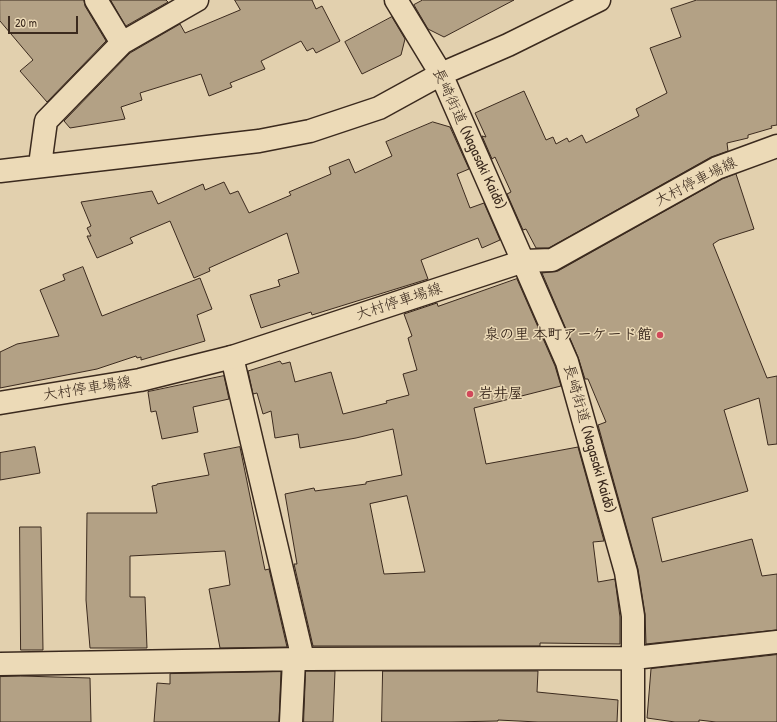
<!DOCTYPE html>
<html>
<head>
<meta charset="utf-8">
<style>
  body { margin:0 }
  #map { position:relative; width:777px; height:722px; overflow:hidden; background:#e2d0ae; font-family:"Patrick Hand",sans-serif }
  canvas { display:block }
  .scale { position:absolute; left:8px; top:16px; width:70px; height:18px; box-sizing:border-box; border:2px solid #3b2a1e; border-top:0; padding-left:5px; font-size:12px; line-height:14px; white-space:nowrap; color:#3b2a1e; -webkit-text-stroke:3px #ecdab7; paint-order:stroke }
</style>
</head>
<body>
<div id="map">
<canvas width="777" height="722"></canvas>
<div class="scale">20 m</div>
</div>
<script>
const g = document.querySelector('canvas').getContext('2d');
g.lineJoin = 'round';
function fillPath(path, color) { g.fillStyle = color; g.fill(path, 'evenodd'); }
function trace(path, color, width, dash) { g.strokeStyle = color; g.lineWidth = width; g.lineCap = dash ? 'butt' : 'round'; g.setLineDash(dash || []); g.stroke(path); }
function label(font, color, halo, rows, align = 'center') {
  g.font = font + ' "Patrick Hand","Klee One",sans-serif'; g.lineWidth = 3; g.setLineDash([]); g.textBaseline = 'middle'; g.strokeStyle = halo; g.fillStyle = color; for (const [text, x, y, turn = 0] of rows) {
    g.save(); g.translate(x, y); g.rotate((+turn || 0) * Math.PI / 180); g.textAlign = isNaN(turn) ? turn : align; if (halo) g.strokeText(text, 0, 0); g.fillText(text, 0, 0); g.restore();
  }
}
const building = new Path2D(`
  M 0,0 L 84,0 L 85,6 L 106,41 L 47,102 L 20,71 L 33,60 L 0,21 Z
  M 111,0 L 166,0 L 168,2 L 126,26 Z
  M 235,0 L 312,0 L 316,9 L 322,6 L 340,41 L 316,53 L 313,48 L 307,51 L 301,41 L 261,61 L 265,69 L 230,83 L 232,87 L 209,96 L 201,74 L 140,93 L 142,100 L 121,107 L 125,119 L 70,128 L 64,121 L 130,53 L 180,24 L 185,33 L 240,10 Z
  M 423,0 L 514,0 L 444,37 L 428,29 L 414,5 Z
  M 697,0 L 777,0 L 777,125 L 771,126 L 772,128 L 748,135 L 748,138 L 727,143 L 728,151 L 711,157 L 549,248 L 536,248 L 526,229 L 523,230 L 507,194 L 511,192 L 495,157 L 492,159 L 482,136 L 486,137 L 475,113 L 524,91 L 546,140 L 553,137 L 556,144 L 567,138 L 569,142 L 582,135 L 586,143 L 639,116 L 636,109 L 667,93 L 650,48 L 681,37 L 671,9 Z
  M 392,17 L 405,39 L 401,55 L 362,74 L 345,42 Z
  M 433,122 L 450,127 L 469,169 L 457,174 L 470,208 L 484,203 L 500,240 L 482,248 L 478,238 L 421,260 L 428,279 L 312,315 L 311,312 L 261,328 L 250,295 L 280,286 L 278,280 L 299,273 L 287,233 L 209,268 L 210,271 L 194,278 L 170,221 L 130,238 L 133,243 L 97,258 L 87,236 L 91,236 L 87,228 L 91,226 L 81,202 L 152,191 L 158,204 L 203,184 L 205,190 L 224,182 L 230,194 L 238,191 L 249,213 L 291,195 L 289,192 L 331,174 L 329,167 L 349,159 L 355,173 L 392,156 L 386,142 Z
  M 736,174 L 754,229 L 719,240 L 713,244 L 767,378 L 777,376 L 777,444 L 768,445 L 759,398 L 724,410 L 748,491 L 652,518 L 662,562 L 752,539 L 762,576 L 777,574 L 777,630 L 646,644 L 645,614 L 638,569 L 598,425 L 606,422 L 588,379 L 585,379 L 578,357 L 542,273 L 558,271 L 722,179 Z
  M 83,267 L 102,316 L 200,278 L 212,309 L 197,315 L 205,341 L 141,360 L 141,357 L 137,358 L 136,356 L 97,369 L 0,388 L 0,352 L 17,344 L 59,336 L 40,290 L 65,280 L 63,275 Z
  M 517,279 L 555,366 L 561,386 L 474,408 L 486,464 L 578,447 L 604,541 L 593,542 L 598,582 L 615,579 L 620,617 L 620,644 L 540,643 L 540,646 L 313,646 L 294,564 L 297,564 L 285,494 L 314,488 L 315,491 L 366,484 L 366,482 L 402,475 L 393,429 L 356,438 L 300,448 L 298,434 L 275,438 L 271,411 L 263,414 L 257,393 L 253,394 L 248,371 L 280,361 L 282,364 L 290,362 L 295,382 L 331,372 L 343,414 L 387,403 L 386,401 L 409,395 L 403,374 L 417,370 L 408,338 L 412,336 L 404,314 L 437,303 L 438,306 ZM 407,496 L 425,572 L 384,574 L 370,504 Z
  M 224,376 L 229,399 L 193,407 L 198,432 L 162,439 L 156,411 L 151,412 L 148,392 Z
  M 35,447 L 40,473 L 0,480 L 0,453 Z
  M 240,447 L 265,570 L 269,569 L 287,647 L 220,648 L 209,589 L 230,585 L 225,551 L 130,556 L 130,597 L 145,597 L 147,648 L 90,648 L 86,600 L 87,513 L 157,513 L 152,486 L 157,485 L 157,484 L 209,475 L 204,454 Z
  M 20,527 L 41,527 L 43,650 L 21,650 Z
  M 777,655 L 777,722 L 716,722 L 699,720 L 699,722 L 675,722 L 647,718 L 651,669 Z
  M 306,671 L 335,671 L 333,722 L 304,722 Z
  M 383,671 L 538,671 L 537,692 L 618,700 L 617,722 L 538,722 L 498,720 L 498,721 L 451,722 L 382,722 Z
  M 281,672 L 279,722 L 154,722 L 157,683 L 170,684 L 170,674 Z
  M 21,676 L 90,678 L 91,722 L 0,722 L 0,677 Z`);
fillPath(building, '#b3a185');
trace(building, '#3b2a1e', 1);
const minor = new Path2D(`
  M 96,0 L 122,43
  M 396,0 L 441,74 L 567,362 L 626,572 L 633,616 L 633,722
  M 40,165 L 46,121 L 122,43 L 197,0
  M 0,171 L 259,141 L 310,131 L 379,108 L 441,74 L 508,45 L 599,0
  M 232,357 L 303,659
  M 0,664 L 303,659 L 634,658 L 777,642
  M 291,722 L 294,660`);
const major = new Path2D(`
  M 0,403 L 140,380 L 232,357 L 524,261 L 552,260 L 717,168 L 777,146`);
trace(minor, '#3b2a1e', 25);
trace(major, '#3b2a1e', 25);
trace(minor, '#ecdab7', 22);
trace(major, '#ecdab7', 22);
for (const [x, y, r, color] of [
  [660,335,4,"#d1495b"],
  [470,394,4,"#d1495b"]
]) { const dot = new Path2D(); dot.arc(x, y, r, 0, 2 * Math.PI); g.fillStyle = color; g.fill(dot); trace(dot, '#ecdab7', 1.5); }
label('15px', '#3b2a1e', '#ecdab7', [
  ["長崎街道 (Nagasaki Kaidō)",469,139,65],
  ["大村停車場線",696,182,-27],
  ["大村停車場線",399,302,-18],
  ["大村停車場線",87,389,-9],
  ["長崎街道 (Nagasaki Kaidō)",589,439,74]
]);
label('bold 15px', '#3b2a1e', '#ecdab7', [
  ["泉の里 本町アーケード館",652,335],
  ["岩井屋",478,394,"left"]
], 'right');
</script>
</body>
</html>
